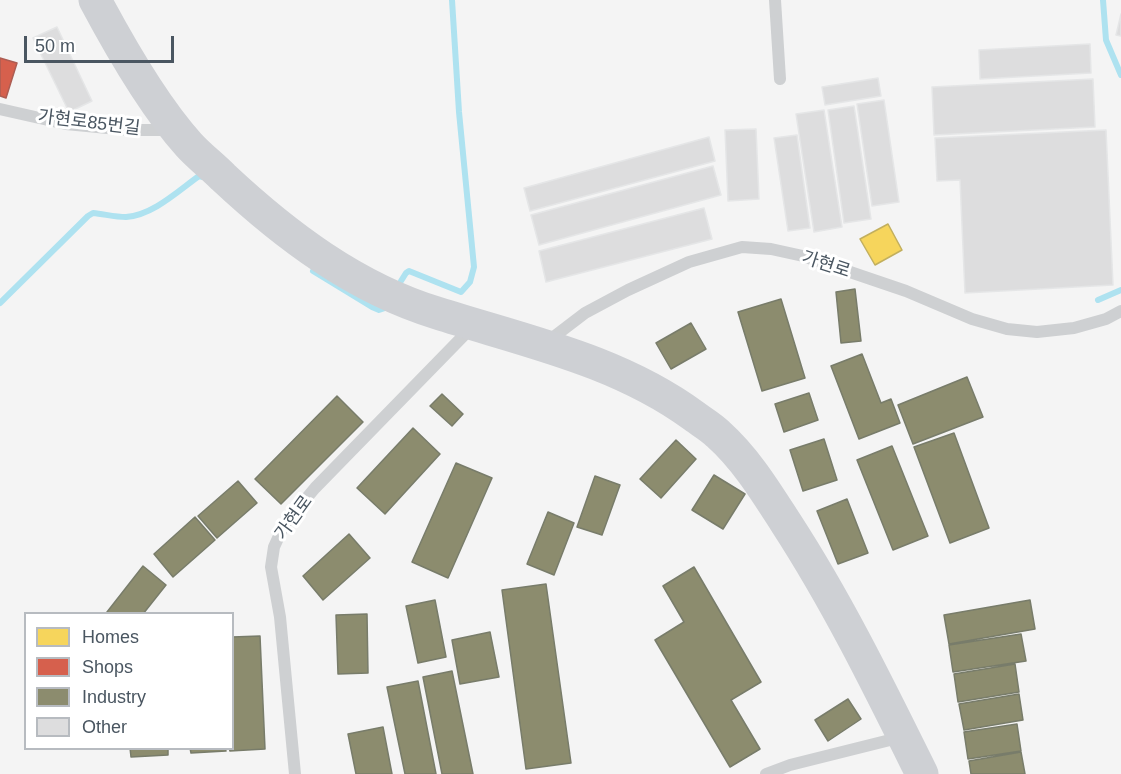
<!DOCTYPE html>
<html>
<head>
<meta charset="utf-8">
<style>
  body { margin:0 }
  #map { position:relative; width:1121px; height:774px; overflow:hidden; background:#f4f4f4; font-family:Arial,sans-serif }
  canvas { display:block }
  .legend { position:absolute; left:24px; top:612px; width:210px; height:138px; box-sizing:border-box; background:#fff; border:2px solid #b7bbc0; margin:0; padding:8px 10px; list-style:none; font-size:18px; color:#4a5661 }
  .legend li { display:flex; align-items:center; gap:12px; height:30px }
  .legend b { width:30px; border:2px solid #b7bbc0 }
  .scale { position:absolute; left:24px; top:36px; width:150px; height:27px; box-sizing:border-box; border:3px solid #4a5661; border-top:0; padding-left:8px; font-size:18px; line-height:21px; white-space:nowrap; color:#4a5661; -webkit-text-stroke:4px #fff; paint-order:stroke }
</style>
</head>
<body>
<div id="map">
<canvas width="1121" height="774"></canvas>
<ul class="legend">
<li><b style="height:16px;background:#f6d55c"></b>Homes</li>
<li><b style="height:16px;background:#d6604d"></b>Shops</li>
<li><b style="height:16px;background:#8c8c6e"></b>Industry</li>
<li><b style="height:16px;background:#ddddde"></b>Other</li>
</ul>
<div class="scale">50 m</div>
</div>
<script>
const g = document.querySelector('canvas').getContext('2d');
g.lineJoin = 'round';
function fillPath(path, color) { g.fillStyle = color; g.fill(path, 'evenodd'); }
function trace(path, color, width, dash) { g.strokeStyle = color; g.lineWidth = width; g.lineCap = dash ? 'butt' : 'round'; g.setLineDash(dash || []); g.stroke(path); }
function label(font, color, halo, rows, align = 'center') {
  g.font = font + ' Arial,"Noto Sans KR",sans-serif'; g.lineWidth = 6; g.setLineDash([]); g.textBaseline = 'middle'; g.strokeStyle = halo; g.fillStyle = color; for (const [text, x, y, turn = 0] of rows) {
    g.save(); g.translate(x, y); g.rotate((+turn || 0) * Math.PI / 180); g.textAlign = isNaN(turn) ? turn : align; if (halo) g.strokeText(text, 0, 0); g.fillText(text, 0, 0); g.restore();
  }
}
const homes = new Path2D(`
  M 888,224 L 902,250 L 875,265 L 860,239 Z`);
fillPath(homes, '#f6d55c');
trace(homes, '#c2af5e', 1.5);
const shops = new Path2D(`
  M 0,58 L 17,63 L 6,98 L 0,96 Z`);
fillPath(shops, '#d6604d');
trace(shops, '#ac5d53', 1.5);
const industry = new Path2D(`
  M 855,289 L 861,341 L 841,343 L 836,292 Z
  M 781,299 L 805,378 L 762,391 L 738,312 Z
  M 691,323 L 706,349 L 671,369 L 656,343 Z
  M 862,354 L 881,403 L 891,399 L 900,423 L 859,439 L 831,366 Z
  M 967,377 L 983,417 L 913,444 L 898,405 Z
  M 809,393 L 818,420 L 784,432 L 775,404 Z
  M 442,394 L 463,414 L 452,426 L 430,406 Z
  M 337,396 L 363,422 L 281,504 L 255,479 Z
  M 413,428 L 440,454 L 385,514 L 357,488 Z
  M 954,433 L 989,528 L 950,543 L 914,447 Z
  M 824,439 L 837,480 L 803,491 L 790,450 Z
  M 676,440 L 696,459 L 661,498 L 640,479 Z
  M 892,446 L 928,536 L 893,550 L 857,460 Z
  M 456,463 L 492,478 L 448,578 L 412,562 Z
  M 714,475 L 745,494 L 723,529 L 692,510 Z
  M 595,476 L 620,485 L 602,535 L 577,527 Z
  M 238,481 L 257,503 L 217,538 L 198,516 Z
  M 847,499 L 868,553 L 838,564 L 817,511 Z
  M 548,512 L 574,523 L 554,575 L 527,564 Z
  M 195,517 L 215,540 L 173,577 L 154,554 Z
  M 349,534 L 370,558 L 323,600 L 303,576 Z
  M 143,566 L 166,585 L 143,614 L 110,614 L 107,612 Z
  M 694,567 L 761,682 L 731,700 L 760,749 L 730,767 L 655,640 L 684,622 L 663,586 Z
  M 546,584 L 571,763 L 526,769 L 502,590 Z
  M 435,600 L 446,657 L 418,663 L 406,606 Z
  M 1030,600 L 1035,629 L 949,644 L 944,615 Z
  M 367,614 L 368,673 L 338,674 L 336,615 Z
  M 490,632 L 499,677 L 460,684 L 452,640 Z
  M 1021,634 L 1026,661 L 953,672 L 949,645 Z
  M 260,636 L 265,749 L 230,751 L 229,748 L 232,748 L 232,637 Z
  M 1015,664 L 1019,692 L 958,702 L 954,674 Z
  M 452,671 L 473,774 L 442,774 L 423,677 Z
  M 418,681 L 436,774 L 405,774 L 387,687 Z
  M 1019,694 L 1023,720 L 964,730 L 959,704 Z
  M 848,699 L 861,719 L 828,741 L 815,720 Z
  M 1017,724 L 1021,751 L 968,759 L 964,732 Z
  M 383,727 L 392,774 L 356,774 L 348,734 Z
  M 130,748 L 168,748 L 168,755 L 131,757 Z
  M 190,748 L 225,748 L 226,751 L 191,753 Z
  M 1021,752 L 1025,774 L 971,774 L 969,761 Z`);
fillPath(industry, '#8c8c6e');
trace(industry, '#787c6a', 1.5);
trace(new Path2D(`
  M 1103,0 L 1106,40 L 1121,75
  M 313,271 L 372,307 L 379,310 L 388,307
  M 401,281 L 406,273 L 409,271 L 461,292 L 470,282 L 474,267 L 459,112 L 452,0
  M 1098,300 L 1121,290
  M 0,303 L 88,216 L 93,213 C 104,214 115,217 126,217 C 153,215 178,191 199,176 L 203,177`), '#aee2f0', 6);
const building = new Path2D(`
  M 1121,14 L 1121,36 L 1116,35 Z
  M 57,27 L 92,101 L 69,112 L 33,38 Z
  M 1090,44 L 1091,73 L 980,79 L 979,50 Z
  M 878,78 L 881,96 L 825,105 L 822,87 Z
  M 1093,79 L 1095,127 L 934,135 L 932,87 Z
  M 884,100 L 899,202 L 872,206 L 857,104 Z
  M 854,106 L 871,219 L 844,223 L 828,110 Z
  M 824,110 L 842,227 L 814,232 L 796,114 Z
  M 756,129 L 759,199 L 728,201 L 725,130 Z
  M 1106,130 L 1113,285 L 965,293 L 960,180 L 937,181 L 935,138 Z
  M 797,135 L 810,228 L 788,231 L 774,138 Z
  M 709,137 L 715,161 L 530,211 L 524,188 Z
  M 713,166 L 721,195 L 539,245 L 531,215 Z
  M 704,208 L 712,239 L 546,282 L 539,251 Z`);
fillPath(building, '#ddddde');
trace(building, '#e5e6e7', 1.5);
trace(new Path2D(`
  M 775,0 L 780,79
  M 0,109 L 66,124 L 128,130 L 171,130
  M 547,342 L 585,313 L 628,290 L 689,262 L 742,247 L 771,249 L 803,256 L 906,291 L 972,319 L 1007,329 L 1037,332 L 1074,328 L 1106,319 L 1121,311
  M 295,774 L 280,617 L 271,567 L 274,547 L 284,525 L 315,488 L 472,327
  M 766,774 L 790,765 L 902,737`), '#ced0d2', 12);
trace(new Path2D(`
  M 95,0 C 120,47 153,105 189,145 C 199,156 212,166 223,177 C 285,235 355,288 437,313 C 525,341 618,360 694,416 C 702,422 711,427 718,434 C 746,459 766,492 786,523 C 838,603 880,689 922,774`), '#ced0d4', 33);
label('18px', '#4a5661', '#fff', [
  ["가현로85번길",89,123,7],
  ["가현로",826,265,18],
  ["가현로",294,518,-54]
]);
</script>
</body>
</html>
